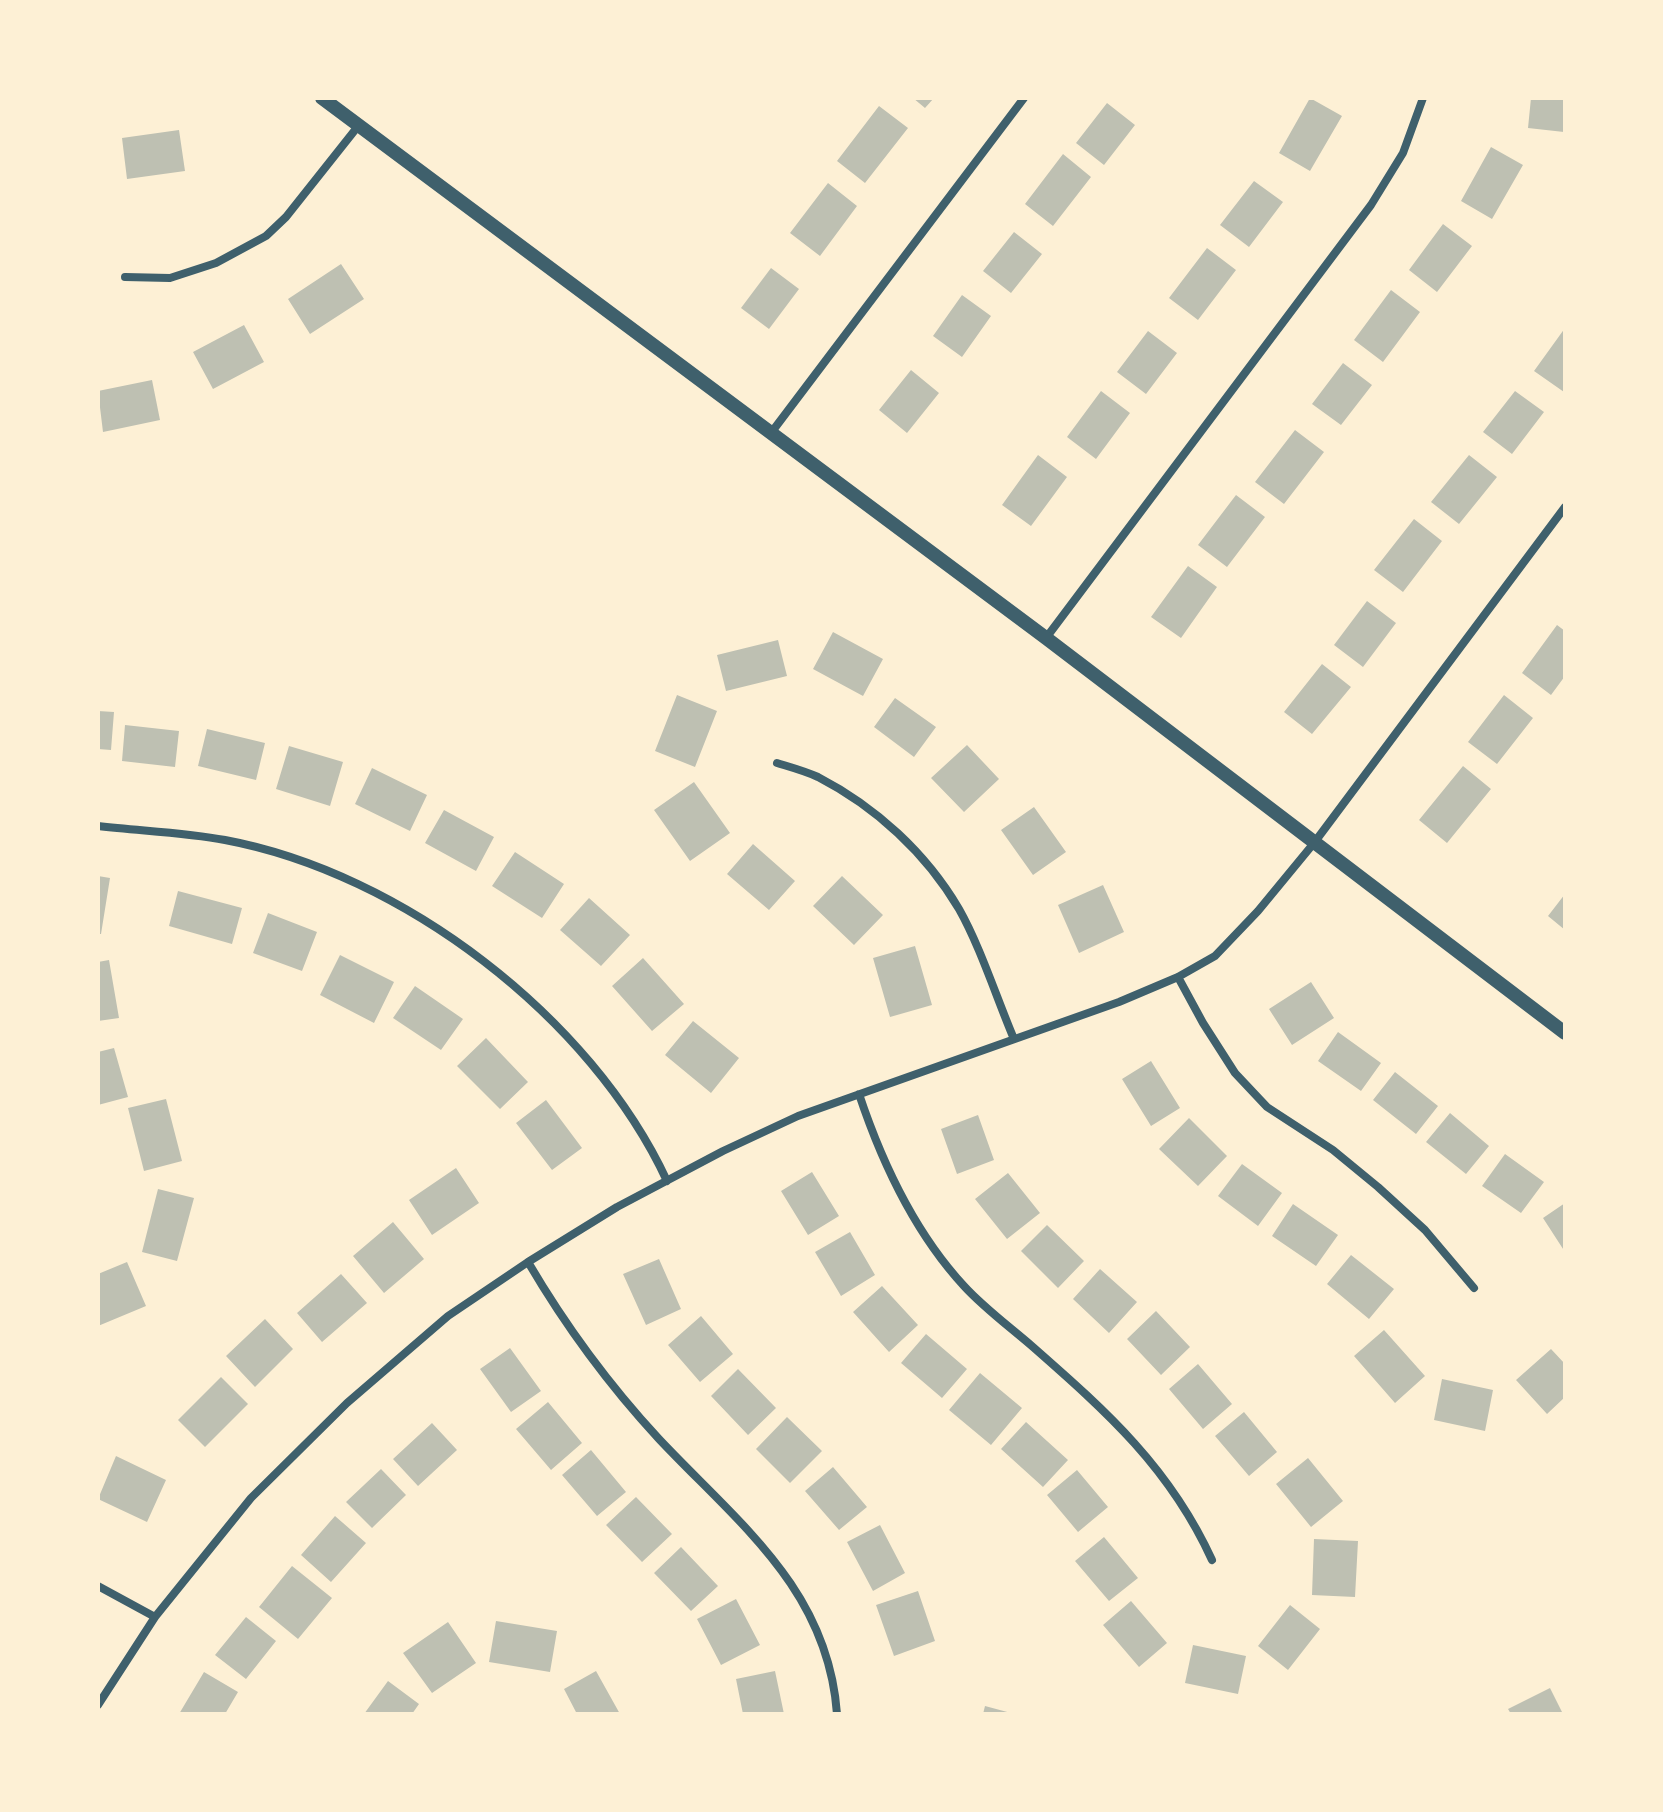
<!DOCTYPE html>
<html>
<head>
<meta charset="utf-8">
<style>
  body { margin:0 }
  #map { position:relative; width:1663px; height:1812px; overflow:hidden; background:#fdf0d5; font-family:"Fira Sans",sans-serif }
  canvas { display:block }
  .frame { position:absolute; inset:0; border:100px solid #fdf0d5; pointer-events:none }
</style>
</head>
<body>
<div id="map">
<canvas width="1663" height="1812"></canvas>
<div class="frame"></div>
</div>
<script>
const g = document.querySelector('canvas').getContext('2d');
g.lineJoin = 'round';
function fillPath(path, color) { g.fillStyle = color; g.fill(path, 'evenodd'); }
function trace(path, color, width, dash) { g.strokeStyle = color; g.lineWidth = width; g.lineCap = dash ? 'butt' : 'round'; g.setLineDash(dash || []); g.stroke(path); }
fillPath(new Path2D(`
  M 913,98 L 934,98 L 925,108 Z
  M 1310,98 L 1342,116 L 1310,171 L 1279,153 Z
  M 1531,98 L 1565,98 L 1564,132 L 1528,128 Z
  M 1107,103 L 1135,125 L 1104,165 L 1076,143 Z
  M 879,106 L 908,128 L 865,183 L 837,161 Z
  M 179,130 L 185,171 L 127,179 L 122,138 Z
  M 1491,147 L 1523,165 L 1492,219 L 1461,201 Z
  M 1063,154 L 1091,177 L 1053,226 L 1025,204 Z
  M 1254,181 L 1283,202 L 1249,247 L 1220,225 Z
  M 828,183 L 857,206 L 820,256 L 790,233 Z
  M 1443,224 L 1472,246 L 1437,292 L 1409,270 Z
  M 1014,232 L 1042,254 L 1011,293 L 983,271 Z
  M 1207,248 L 1236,270 L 1198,320 L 1169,298 Z
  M 341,264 L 364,299 L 310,334 L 288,299 Z
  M 771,268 L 799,289 L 769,329 L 741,308 Z
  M 1391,290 L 1420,312 L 1383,362 L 1354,340 Z
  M 962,295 L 991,316 L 962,357 L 933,336 Z
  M 244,325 L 264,362 L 213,389 L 193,352 Z
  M 1565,328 L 1565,390 L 1564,392 L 1534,371 Z
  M 1148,331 L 1177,353 L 1146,394 L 1117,372 Z
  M 1343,363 L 1372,385 L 1341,425 L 1312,404 Z
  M 911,370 L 939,393 L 907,433 L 879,410 Z
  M 152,380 L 160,420 L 103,432 L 98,391 Z
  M 1101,391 L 1130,413 L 1096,459 L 1067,437 Z
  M 1515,391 L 1544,412 L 1512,454 L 1483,432 Z
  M 1295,430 L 1324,452 L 1284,504 L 1255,482 Z
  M 1038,455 L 1067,477 L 1031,526 L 1002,505 Z
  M 1469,455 L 1497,477 L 1459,524 L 1431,502 Z
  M 1236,495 L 1265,517 L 1227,567 L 1198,545 Z
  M 1414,519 L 1442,541 L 1403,592 L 1374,570 Z
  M 1188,566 L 1217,587 L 1181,638 L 1151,617 Z
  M 1367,601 L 1396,623 L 1363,667 L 1334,645 Z
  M 1557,625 L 1565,631 L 1565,676 L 1551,695 L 1522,673 Z
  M 833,632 L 883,659 L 863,696 L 813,669 Z
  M 778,640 L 787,676 L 726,691 L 717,655 Z
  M 1322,664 L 1351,687 L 1312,734 L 1284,712 Z
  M 677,695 L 717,711 L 695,767 L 655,751 Z
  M 1504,695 L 1533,718 L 1497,764 L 1468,742 Z
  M 895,698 L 936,727 L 914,757 L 874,727 Z
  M 98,711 L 114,712 L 111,750 L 98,749 Z
  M 125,725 L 179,731 L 175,767 L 122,761 Z
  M 207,729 L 265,743 L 256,780 L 198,766 Z
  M 967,745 L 999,779 L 964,812 L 931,778 Z
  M 289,746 L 343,762 L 330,806 L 276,789 Z
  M 1463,766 L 1491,789 L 1447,843 L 1419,820 Z
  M 372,768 L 427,795 L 410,831 L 355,804 Z
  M 694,782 L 730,833 L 690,861 L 654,810 Z
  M 1034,807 L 1066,852 L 1033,875 L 1001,830 Z
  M 444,810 L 494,837 L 476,871 L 425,843 Z
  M 753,844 L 795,881 L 769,910 L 727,874 Z
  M 515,852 L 564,884 L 542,918 L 492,886 Z
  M 98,876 L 110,878 L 101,934 L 98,934 Z
  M 842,876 L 883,915 L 854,945 L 813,906 Z
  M 1103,885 L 1124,932 L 1079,953 L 1058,905 Z
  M 178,891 L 242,908 L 232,944 L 169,926 Z
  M 1565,894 L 1565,930 L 1548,916 Z
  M 589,898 L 630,935 L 601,966 L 560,930 Z
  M 268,913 L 317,932 L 302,971 L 253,953 Z
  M 915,946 L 932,1005 L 890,1017 L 873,958 Z
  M 340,955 L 394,982 L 374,1023 L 320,995 Z
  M 643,958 L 684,1004 L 652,1031 L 612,986 Z
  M 109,960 L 119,1018 L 98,1021 L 98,962 Z
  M 1311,982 L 1334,1018 L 1292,1045 L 1269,1009 Z
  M 415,986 L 463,1019 L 441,1050 L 393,1018 Z
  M 693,1021 L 739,1058 L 711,1093 L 665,1055 Z
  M 1338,1032 L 1381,1063 L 1361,1091 L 1318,1061 Z
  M 486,1038 L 528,1082 L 500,1109 L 457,1066 Z
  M 114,1048 L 128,1097 L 98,1105 L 98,1052 Z
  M 1151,1061 L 1180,1108 L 1151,1126 L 1122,1079 Z
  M 1395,1072 L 1438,1106 L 1416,1134 L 1373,1100 Z
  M 166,1099 L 182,1161 L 144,1171 L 128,1108 Z
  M 546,1100 L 582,1148 L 552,1170 L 516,1123 Z
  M 1450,1113 L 1489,1146 L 1466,1174 L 1426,1142 Z
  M 978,1115 L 994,1160 L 957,1174 L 941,1129 Z
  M 1189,1118 L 1227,1156 L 1198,1186 L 1159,1149 Z
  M 1505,1154 L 1544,1182 L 1521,1213 L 1482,1186 Z
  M 1242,1164 L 1282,1193 L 1258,1226 L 1218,1196 Z
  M 456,1168 L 479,1203 L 432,1235 L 409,1200 Z
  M 812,1172 L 839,1216 L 808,1235 L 781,1191 Z
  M 1008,1173 L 1040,1213 L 1007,1239 L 975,1199 Z
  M 158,1189 L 194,1198 L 177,1261 L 142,1252 Z
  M 1565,1203 L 1565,1252 L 1543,1218 Z
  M 1293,1204 L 1338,1235 L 1316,1266 L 1272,1236 Z
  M 393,1222 L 424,1259 L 384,1293 L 353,1256 Z
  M 1047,1225 L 1084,1261 L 1058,1288 L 1021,1251 Z
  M 850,1232 L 875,1275 L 841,1296 L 815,1252 Z
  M 1351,1255 L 1394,1289 L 1369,1319 L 1327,1284 Z
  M 659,1259 L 681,1309 L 646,1325 L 623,1274 Z
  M 127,1262 L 146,1306 L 98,1326 L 98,1274 Z
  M 1100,1269 L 1137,1302 L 1109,1333 L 1073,1299 Z
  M 341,1274 L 367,1303 L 322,1342 L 297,1313 Z
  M 882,1286 L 918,1325 L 889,1352 L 853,1312 Z
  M 1156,1311 L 1190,1347 L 1161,1375 L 1127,1339 Z
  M 701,1316 L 733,1354 L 700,1382 L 668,1345 Z
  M 265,1319 L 293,1349 L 255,1387 L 226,1356 Z
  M 1384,1330 L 1425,1376 L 1395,1403 L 1354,1356 Z
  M 926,1334 L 967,1369 L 942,1398 L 901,1363 Z
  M 510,1348 L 541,1391 L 511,1412 L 480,1369 Z
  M 1551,1349 L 1565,1364 L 1565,1397 L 1547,1414 L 1516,1380 Z
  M 1198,1364 L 1232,1404 L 1203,1429 L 1169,1389 Z
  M 738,1369 L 776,1408 L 748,1435 L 711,1396 Z
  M 980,1373 L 1022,1408 L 991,1445 L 949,1410 Z
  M 221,1377 L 248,1404 L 205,1447 L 178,1420 Z
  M 1442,1379 L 1493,1390 L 1485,1431 L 1434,1420 Z
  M 548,1402 L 582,1443 L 551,1470 L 516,1429 Z
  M 1244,1412 L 1277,1452 L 1249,1476 L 1215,1436 Z
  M 787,1417 L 822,1451 L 790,1483 L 756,1449 Z
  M 1026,1422 L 1068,1460 L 1043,1487 L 1001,1449 Z
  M 432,1423 L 457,1450 L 418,1486 L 393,1459 Z
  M 591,1450 L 626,1492 L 597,1516 L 562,1475 Z
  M 116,1456 L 166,1480 L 147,1522 L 98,1499 Z
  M 1308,1458 L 1343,1501 L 1311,1527 L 1276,1484 Z
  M 833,1467 L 867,1507 L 839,1530 L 805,1491 Z
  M 381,1469 L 406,1495 L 372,1528 L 346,1502 Z
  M 1077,1470 L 1108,1507 L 1078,1532 L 1047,1495 Z
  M 636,1497 L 672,1534 L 642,1562 L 606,1525 Z
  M 335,1516 L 366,1543 L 331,1582 L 301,1555 Z
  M 880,1525 L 905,1573 L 873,1591 L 847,1542 Z
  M 1104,1537 L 1138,1578 L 1109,1601 L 1075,1561 Z
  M 1314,1539 L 1358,1541 L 1355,1597 L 1312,1595 Z
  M 681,1547 L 718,1586 L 691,1611 L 654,1573 Z
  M 292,1566 L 332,1598 L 298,1639 L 259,1607 Z
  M 918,1591 L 935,1641 L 894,1656 L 876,1605 Z
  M 736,1599 L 760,1645 L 721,1665 L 697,1619 Z
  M 1131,1601 L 1167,1643 L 1139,1667 L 1103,1625 Z
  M 1290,1605 L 1320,1629 L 1288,1670 L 1258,1646 Z
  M 246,1617 L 276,1641 L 246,1679 L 215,1655 Z
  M 496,1621 L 557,1631 L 550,1672 L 489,1662 Z
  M 448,1622 L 476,1663 L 432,1693 L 403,1653 Z
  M 1193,1645 L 1246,1656 L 1238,1694 L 1185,1683 Z
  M 596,1671 L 620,1714 L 577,1714 L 564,1689 Z
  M 775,1671 L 784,1714 L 743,1714 L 736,1679 Z
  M 204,1672 L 238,1692 L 225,1714 L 179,1714 Z
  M 388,1681 L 419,1704 L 412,1714 L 364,1714 Z
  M 1550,1688 L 1563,1714 L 1511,1714 L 1508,1709 Z
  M 985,1706 L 1011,1713 L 1011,1714 L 983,1714 Z`), '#bec0b2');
trace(new Path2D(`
  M 125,277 L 170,278 L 216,263 L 266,236 L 286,217 L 359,125
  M 771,433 L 1024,98
  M 1046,638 L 1371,205 L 1403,153 L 1423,98
  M 777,763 C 790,767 805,771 818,777 C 876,807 926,853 959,909 C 980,946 997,999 1014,1039
  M 98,826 C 140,831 184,832 225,840 C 402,873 591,1017 667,1181
  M 1178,977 L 1203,1023 L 1235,1073 L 1267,1107 L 1333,1150 L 1378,1187 L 1425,1230 L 1474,1288
  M 859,1094 C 882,1163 915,1233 964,1286 C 984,1308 1010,1327 1033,1347 C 1107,1412 1170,1468 1212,1560
  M 528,1262 C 565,1325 609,1385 659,1439 C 738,1523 828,1589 837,1714
  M 98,1586 L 155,1617
  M 98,1705 L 155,1617 L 251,1498 L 347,1403 L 448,1316 L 528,1262 L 617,1207 L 723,1151 L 798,1116 L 1119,1002 L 1178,977 L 1215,956 L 1258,911 L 1314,843 L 1565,507`), '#3f606c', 8);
trace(new Path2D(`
  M 322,98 L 1046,638 L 1565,1033`), '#3f606c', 14);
</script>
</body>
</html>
